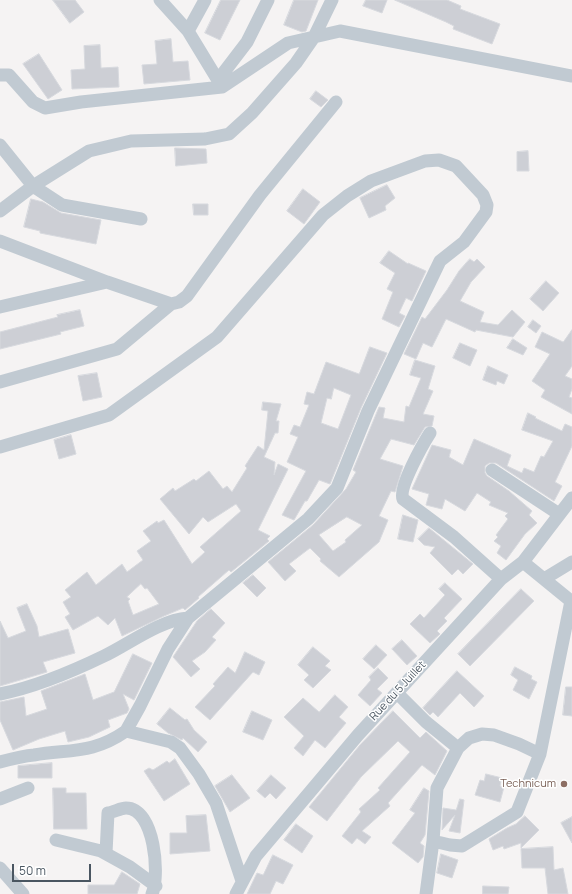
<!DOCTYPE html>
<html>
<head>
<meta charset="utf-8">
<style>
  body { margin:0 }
  #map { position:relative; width:572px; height:894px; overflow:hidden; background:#f5f3f3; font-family:Manrope,sans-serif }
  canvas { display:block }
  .scale { position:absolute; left:12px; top:864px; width:79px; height:18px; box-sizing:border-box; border:2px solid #4a5661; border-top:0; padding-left:5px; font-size:12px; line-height:14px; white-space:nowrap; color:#4a5661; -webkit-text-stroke:3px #fff; paint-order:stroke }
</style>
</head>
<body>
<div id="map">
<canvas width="572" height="894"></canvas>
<div class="scale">50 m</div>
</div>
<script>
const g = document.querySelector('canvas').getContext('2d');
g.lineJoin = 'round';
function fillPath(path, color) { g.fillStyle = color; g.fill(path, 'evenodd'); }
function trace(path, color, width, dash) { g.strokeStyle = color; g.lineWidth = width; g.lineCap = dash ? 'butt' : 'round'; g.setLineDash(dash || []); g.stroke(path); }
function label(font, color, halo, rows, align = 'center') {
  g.font = font + ' Manrope,sans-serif'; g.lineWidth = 3; g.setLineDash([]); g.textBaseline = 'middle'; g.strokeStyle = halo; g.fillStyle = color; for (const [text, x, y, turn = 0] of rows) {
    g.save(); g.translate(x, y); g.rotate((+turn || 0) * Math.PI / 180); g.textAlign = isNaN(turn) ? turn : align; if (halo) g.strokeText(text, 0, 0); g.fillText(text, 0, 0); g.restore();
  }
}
const building = new Path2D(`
  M 53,0 L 75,0 L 84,12 L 70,23 Z
  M 221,0 L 240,0 L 220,40 L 205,33 Z
  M 294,0 L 318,0 L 306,31 L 302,32 L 284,25 Z
  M 366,0 L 387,0 L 382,13 L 363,6 Z
  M 395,0 L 447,0 L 461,6 L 460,9 L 500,24 L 492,44 L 453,29 L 454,26 L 446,22 Z
  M 171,39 L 173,62 L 188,61 L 190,80 L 144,84 L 142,65 L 157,64 L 155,41 Z
  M 100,45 L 101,68 L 118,67 L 119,87 L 72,89 L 71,70 L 85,69 L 84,46 Z
  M 39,54 L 62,90 L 48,99 L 23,64 Z
  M 316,91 L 328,100 L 321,107 L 310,99 Z
  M 175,148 L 206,149 L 207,163 L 176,166 Z
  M 528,151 L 529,171 L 517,171 L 517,152 Z
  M 387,185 L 395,198 L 385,206 L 386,210 L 369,218 L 360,198 Z
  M 303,189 L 320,202 L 304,224 L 287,211 Z
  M 31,199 L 43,202 L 61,213 L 101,220 L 96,244 L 40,233 L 40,231 L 24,227 Z
  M 193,204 L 208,204 L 208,215 L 194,215 Z
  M 389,251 L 408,264 L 408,263 L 426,271 L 412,301 L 406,298 L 399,313 L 405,316 L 399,327 L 382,319 L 393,292 L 387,289 L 395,273 L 380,263 Z
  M 470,259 L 474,262 L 477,259 L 485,267 L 471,282 L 460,301 L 484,312 L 480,322 L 498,325 L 512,310 L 525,322 L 513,337 L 476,330 L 475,332 L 446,319 L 432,347 L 423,343 L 416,359 L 404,354 L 422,317 L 425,319 L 447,290 L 459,271 Z
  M 546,281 L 559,293 L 543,311 L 530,299 Z
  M 80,310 L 84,326 L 60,332 L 61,334 L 0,349 L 0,332 L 58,317 L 57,315 Z
  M 533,320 L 541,326 L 536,333 L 528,327 Z
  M 572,330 L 572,366 L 565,376 L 572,379 L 572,389 L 569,397 L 572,398 L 572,414 L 541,397 L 545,390 L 532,381 L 550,354 L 535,347 L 542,332 L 563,342 Z
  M 513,339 L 527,348 L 523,355 L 507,348 Z
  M 460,343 L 477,350 L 470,366 L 453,358 Z
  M 370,347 L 387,353 L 361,408 L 330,484 L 319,480 L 307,501 L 305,501 L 294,520 L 282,515 L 306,471 L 287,462 L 298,437 L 290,434 L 294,425 L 300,427 L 309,405 L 304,404 L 307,392 L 314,394 L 326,362 L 359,374 ZM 334,388 L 351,395 L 338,429 L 321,423 L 327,398 L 331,399 Z
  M 415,360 L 435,366 L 428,389 L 433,391 L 423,414 L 434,416 L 432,426 L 425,427 L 414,445 L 391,439 L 380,459 L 403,466 L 395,492 L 391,491 L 379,516 L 388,520 L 379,542 L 339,577 L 320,561 L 321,559 L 310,548 L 289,564 L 296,571 L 285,581 L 268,562 L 313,525 L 346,489 L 356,472 L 353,470 L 379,407 L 385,408 L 383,418 L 404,422 L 406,406 L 409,407 L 421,378 L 410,375 ZM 347,517 L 362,525 L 345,540 L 346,542 L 333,551 L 319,535 Z
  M 488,366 L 508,375 L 504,384 L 497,381 L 496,385 L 483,380 Z
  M 97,373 L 102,397 L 83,401 L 78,376 Z
  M 263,402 L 281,404 L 276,421 L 279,421 L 278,433 L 275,433 L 264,457 L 275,462 L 274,475 L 278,464 L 288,469 L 258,530 L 270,536 L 267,539 L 269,541 L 231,572 L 229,570 L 198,597 L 199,598 L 185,610 L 183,608 L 164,616 L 122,636 L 115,618 L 108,625 L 98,616 L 73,630 L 65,617 L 70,614 L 63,602 L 71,597 L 65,590 L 87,572 L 96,585 L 122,564 L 127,572 L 143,560 L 137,551 L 151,541 L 143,531 L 157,521 L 158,523 L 164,520 L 192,564 L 205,552 L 200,547 L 241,511 L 236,504 L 208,522 L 203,517 L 189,534 L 160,499 L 173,488 L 175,491 L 194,479 L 196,481 L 209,471 L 223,489 L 227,486 L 232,492 L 247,468 L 245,466 L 258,446 L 264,450 L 268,411 L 262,410 ZM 141,584 L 145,589 L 147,588 L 159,604 L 133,615 L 128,601 L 130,599 L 127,597 Z
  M 528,413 L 536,417 L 535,418 L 562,431 L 565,424 L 572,427 L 572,446 L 555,482 L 562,486 L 554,501 L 496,463 L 489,463 L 485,466 L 485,473 L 487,476 L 509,491 L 532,511 L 529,515 L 537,523 L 525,534 L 506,560 L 497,553 L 501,546 L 494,541 L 498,537 L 496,535 L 508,519 L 505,516 L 508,513 L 489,505 L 491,502 L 477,493 L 465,511 L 445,499 L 442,509 L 426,505 L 429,494 L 412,489 L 432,445 L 451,450 L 449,457 L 463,465 L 474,439 L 511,455 L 507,466 L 522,473 L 524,468 L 534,472 L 541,456 L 544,457 L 553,441 L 522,430 Z
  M 71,435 L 76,454 L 59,459 L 54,440 Z
  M 403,515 L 418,520 L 413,542 L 398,539 Z
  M 429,528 L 473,564 L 463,574 L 458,569 L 452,575 L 430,553 L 435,547 L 424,545 L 418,539 Z
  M 253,575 L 266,588 L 257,597 L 243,583 Z
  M 445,583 L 462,599 L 444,618 L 447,621 L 437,631 L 440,634 L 430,643 L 410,624 L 420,614 L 424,618 L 445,595 L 439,589 Z
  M 521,589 L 534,601 L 470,666 L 458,654 Z
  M 27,604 L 37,626 L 39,637 L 68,629 L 75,653 L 43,662 L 47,672 L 0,686 L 0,621 L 8,638 L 26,631 L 17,608 Z
  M 211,609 L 225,623 L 212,637 L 216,640 L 205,652 L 192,661 L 200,669 L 191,677 L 173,657 L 197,621 Z
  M 402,640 L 417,656 L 407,665 L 392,649 Z
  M 376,645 L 387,655 L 374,669 L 363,659 Z
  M 313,647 L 330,661 L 325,666 L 331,670 L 313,688 L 304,680 L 309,675 L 298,665 Z
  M 245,652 L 265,662 L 259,675 L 253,672 L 210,720 L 195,707 L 215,686 L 213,684 L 228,667 L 235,673 Z
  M 133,654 L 152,663 L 134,700 L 123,694 L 129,709 L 127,713 L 108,720 L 110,727 L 89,737 L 68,742 L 65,731 L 39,739 L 13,750 L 0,720 L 0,702 L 24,697 L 26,716 L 47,709 L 41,691 L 85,674 L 93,700 L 114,692 Z
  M 515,667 L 532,676 L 531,679 L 537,682 L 529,699 L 513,690 L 518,680 L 511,675 Z
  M 378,668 L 388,678 L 377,689 L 382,693 L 370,706 L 358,695 L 371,680 L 369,677 Z
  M 457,671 L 484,696 L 474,707 L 460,693 L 438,717 L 433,712 L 430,715 L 423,708 Z
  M 566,687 L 572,687 L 572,716 L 563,715 Z
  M 335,695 L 348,707 L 339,717 L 346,723 L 325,748 L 315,740 L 303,756 L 294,748 L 304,736 L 284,717 L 303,698 L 319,712 Z
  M 170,708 L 185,720 L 187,719 L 194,730 L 207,742 L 198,752 L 183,738 L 182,740 L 168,733 L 157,724 Z
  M 252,711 L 272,720 L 263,740 L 243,732 Z
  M 393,711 L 420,738 L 426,732 L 447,751 L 435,775 L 422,765 L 388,803 L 390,806 L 362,831 L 371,837 L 365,844 L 357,838 L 352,844 L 342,836 L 361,812 L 359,809 L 380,790 L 378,788 L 410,752 L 398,741 L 361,777 L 327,821 L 309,807 L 360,745 Z
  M 175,759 L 190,784 L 164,801 L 144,771 L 149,768 L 153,770 L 167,761 L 169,763 Z
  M 52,763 L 52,778 L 18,778 L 18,766 Z
  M 486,774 L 502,778 L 500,786 L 504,787 L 500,802 L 475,795 L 480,780 L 484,781 Z
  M 232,775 L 250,798 L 230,812 L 215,786 Z
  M 271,775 L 286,788 L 276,799 L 270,793 L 265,798 L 257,791 Z
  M 53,788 L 66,788 L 66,793 L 86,793 L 87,829 L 54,829 Z
  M 424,788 L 429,791 L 425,835 L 420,843 L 424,846 L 423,857 L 418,863 L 392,843 L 415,813 L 410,810 Z
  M 460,799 L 464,800 L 460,833 L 449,831 L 455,815 L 442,830 L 443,808 L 456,810 Z
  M 206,815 L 210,851 L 170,854 L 170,833 L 187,833 L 186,816 Z
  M 525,816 L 539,830 L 521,848 L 521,843 L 504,849 L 503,846 L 493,850 L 489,839 L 507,828 L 516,824 Z
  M 572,817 L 572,843 L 561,823 Z
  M 296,824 L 313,836 L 302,853 L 284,840 Z
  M 553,847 L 554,870 L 563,868 L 568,894 L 548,894 L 545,868 L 522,868 L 521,849 Z
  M 441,854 L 458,860 L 452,878 L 437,873 Z
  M 273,855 L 293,865 L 283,884 L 276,881 L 270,894 L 247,894 L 257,873 L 263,875 Z
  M 122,872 L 140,884 L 137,894 L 88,894 L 88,885 L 114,885 Z
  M 483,886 L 509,887 L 508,894 L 483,894 Z`);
fillPath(building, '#cdcfd5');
trace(building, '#d7d9de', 1);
trace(new Path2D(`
  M 160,0 L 188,31 L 222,87
  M 188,31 L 205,0
  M 0,75 L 9,75 L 33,102 L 45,108 L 81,102 L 222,87 L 288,43 L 340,31 L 572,76
  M 218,80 L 247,42 L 268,0
  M 0,145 L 33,186 L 62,205 L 141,219
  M 0,211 L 33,186 L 89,151 L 131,141 L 205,139 L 229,134 L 252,113 L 296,63 L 314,37 L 332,0
  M 0,241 L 107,282 L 171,304 L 179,302 L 187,296 L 260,195 L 336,102
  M 0,307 L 107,282
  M 0,382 L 117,349 L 171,304
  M 430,433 C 423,444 398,488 403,499 L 454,537 L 501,579
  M 0,447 L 109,415 L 217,337 L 323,215 L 347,196 L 371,181 L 425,161 L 439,160 L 456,166 L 483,195 L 487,205 L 486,212 L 464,242 L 440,261 L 368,411 L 337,488 L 308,519 L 188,618 L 168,649 L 140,706 L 126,731
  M 492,470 L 559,514
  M 523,562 L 572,602
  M 544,579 L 572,562
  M 397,693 L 426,722 L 458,748
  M 0,694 C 36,687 71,672 104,656 C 129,644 160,620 188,618
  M 0,762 C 11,759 22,756 34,755 C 71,749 93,754 126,731 L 171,742 L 180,748 L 199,774 L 216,803 L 242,881
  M 0,799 L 28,788
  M 56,840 L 101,851 L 130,867 L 156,886
  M 433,841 L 450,845 L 462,846 L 517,812 L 540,754 L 571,601
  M 106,853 L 108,813 C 114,812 121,808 126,808 C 155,808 160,876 152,894
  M 0,868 L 23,894
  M 236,894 L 256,856 L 358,735 L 501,579 L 523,562 L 572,498
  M 426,894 L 433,841 L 437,788 L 458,748 L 469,738 L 482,734 L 494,735 L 519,744 L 540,754`), '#c1cad2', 13);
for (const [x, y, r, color] of [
  [564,784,4,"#8d6e63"]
]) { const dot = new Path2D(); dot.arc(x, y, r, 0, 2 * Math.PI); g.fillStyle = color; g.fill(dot); trace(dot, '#fff', 1.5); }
label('11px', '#4a5661', '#fff', [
  ["Rue du 5 Juillet",398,691,-47]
]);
label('11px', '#785e54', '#fff', [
  ["Technicum",556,784]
], 'right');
</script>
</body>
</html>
